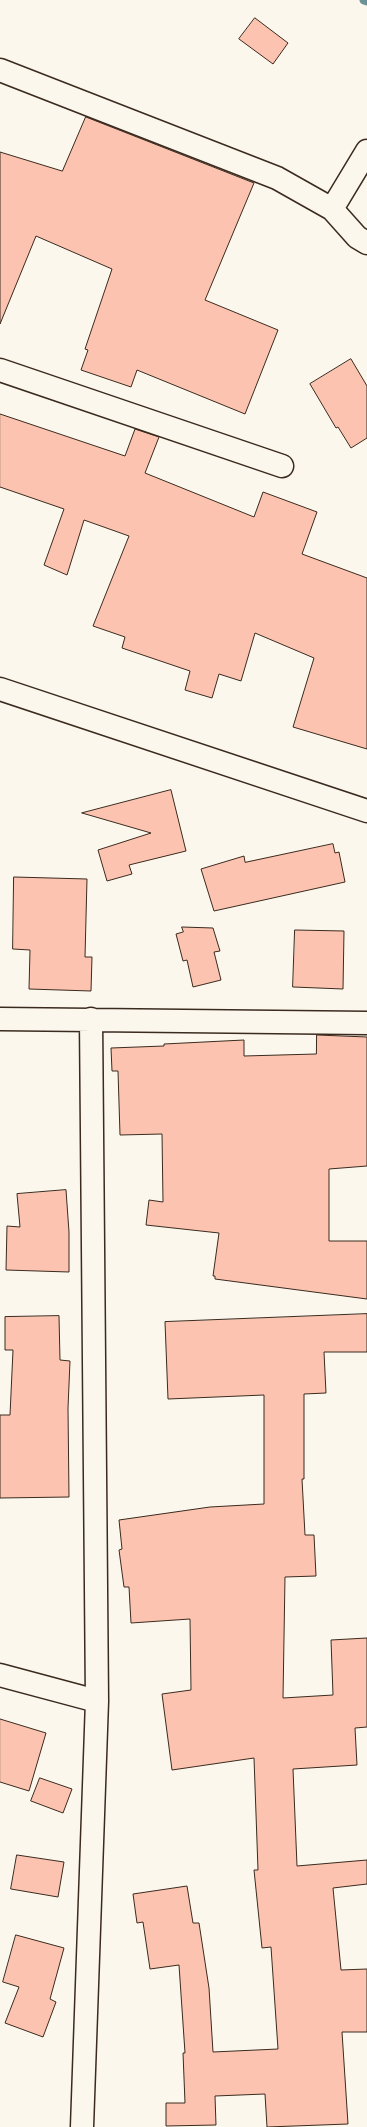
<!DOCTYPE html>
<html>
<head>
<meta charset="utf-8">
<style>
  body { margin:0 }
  canvas { display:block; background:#fbf7ec }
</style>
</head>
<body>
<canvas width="367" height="2127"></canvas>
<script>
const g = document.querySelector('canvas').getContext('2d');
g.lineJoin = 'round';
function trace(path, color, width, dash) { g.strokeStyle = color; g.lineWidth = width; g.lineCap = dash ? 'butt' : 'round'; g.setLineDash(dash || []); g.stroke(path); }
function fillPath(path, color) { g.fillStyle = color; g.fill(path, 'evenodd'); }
trace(new Path2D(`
  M 364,0 L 367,1`), '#6a9297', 9);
const building = new Path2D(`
  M 255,18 L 288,43 L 273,64 L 239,39 Z
  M 86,117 L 254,183 L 205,300 L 278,330 L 245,414 L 137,370 L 131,387 L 81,370 L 88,350 L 85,349 L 112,269 L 36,236 L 0,324 L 0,152 L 62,171 Z
  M 351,359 L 367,386 L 367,438 L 351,448 L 338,427 L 336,428 L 310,384 Z
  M 0,414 L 125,456 L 135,429 L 159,437 L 145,473 L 254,517 L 263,492 L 317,512 L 302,554 L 367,578 L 367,749 L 293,727 L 314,658 L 255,633 L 241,681 L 219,674 L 212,698 L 185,690 L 190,671 L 122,648 L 125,637 L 93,626 L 129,536 L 84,520 L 67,575 L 44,565 L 64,509 L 0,487 Z
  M 171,790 L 186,851 L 129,865 L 132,874 L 107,881 L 98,850 L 151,833 L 82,813 Z
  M 333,844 L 335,853 L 339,852 L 345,882 L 214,911 L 201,869 L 244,856 L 245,862 Z
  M 14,877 L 87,879 L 85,957 L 92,957 L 91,991 L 29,989 L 30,950 L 13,949 Z
  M 182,927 L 213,928 L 220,951 L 214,952 L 221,980 L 193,987 L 187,960 L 183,961 L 176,934 L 183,932 Z
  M 295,930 L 344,931 L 343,989 L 293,987 Z
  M 317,1035 L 367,1037 L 367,1166 L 329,1169 L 329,1241 L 367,1241 L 367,1299 L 215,1279 L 215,1276 L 213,1276 L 219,1233 L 146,1225 L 149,1200 L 163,1202 L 162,1134 L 120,1135 L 118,1071 L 112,1071 L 111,1048 L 164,1046 L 164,1044 L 244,1040 L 244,1056 L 316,1054 Z
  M 66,1190 L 69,1232 L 69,1272 L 6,1270 L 7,1226 L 20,1227 L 17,1194 Z
  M 367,1314 L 367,1352 L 324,1352 L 326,1393 L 304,1394 L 304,1479 L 302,1479 L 305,1535 L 314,1535 L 316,1576 L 285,1577 L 283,1698 L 333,1695 L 331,1640 L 367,1638 L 367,1727 L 355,1728 L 357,1765 L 293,1769 L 297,1866 L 367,1860 L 367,1884 L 333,1888 L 341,1970 L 367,1969 L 367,2032 L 342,2032 L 348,2124 L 267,2127 L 265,2094 L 215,2096 L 216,2125 L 166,2126 L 166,2103 L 185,2103 L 183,2053 L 185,2053 L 179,1965 L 150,1969 L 143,1922 L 137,1923 L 133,1894 L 187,1886 L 193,1923 L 199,1923 L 209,1988 L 213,2052 L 278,2049 L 271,1947 L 262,1948 L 254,1870 L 258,1870 L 254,1758 L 172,1770 L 162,1694 L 191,1690 L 190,1619 L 131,1623 L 129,1587 L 124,1587 L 119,1550 L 122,1549 L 119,1520 L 210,1507 L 264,1504 L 264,1395 L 168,1399 L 165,1322 Z
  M 59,1316 L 60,1360 L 70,1361 L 68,1408 L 69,1497 L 0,1498 L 0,1415 L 10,1415 L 13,1350 L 5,1350 L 5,1317 Z
  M 0,1719 L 46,1733 L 29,1791 L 0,1782 Z
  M 40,1778 L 72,1789 L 63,1813 L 31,1801 Z
  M 17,1855 L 64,1862 L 58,1897 L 11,1889 Z
  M 16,1935 L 64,1948 L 50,1999 L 56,2002 L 43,2037 L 5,2023 L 19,1987 L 3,1982 Z`);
fillPath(building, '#fcc4b0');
trace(building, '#3b2a1e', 1);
const minor = new Path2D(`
  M 0,70 L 277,178 L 332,209 L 357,237 L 367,243
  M 332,209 L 367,151
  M 0,370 L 282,466
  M 0,689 L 367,811
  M 0,1019 L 367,1023
  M 0,1675 L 97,1701
  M 82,2127 L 97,1701 L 91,1019`);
trace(minor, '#3b2a1e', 25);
trace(minor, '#fbf7ec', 22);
</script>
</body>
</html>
